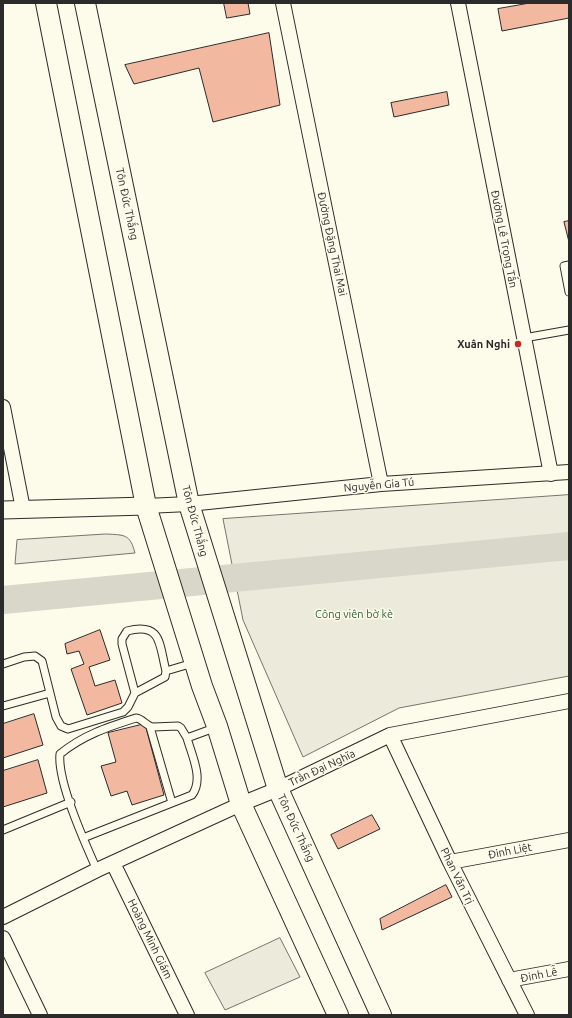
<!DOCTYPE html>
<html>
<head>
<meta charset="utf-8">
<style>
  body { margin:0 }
  #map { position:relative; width:572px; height:1018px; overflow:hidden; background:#fdfbea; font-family:Ubuntu,sans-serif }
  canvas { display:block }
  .frame { position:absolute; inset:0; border:4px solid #2b2b2b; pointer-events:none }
</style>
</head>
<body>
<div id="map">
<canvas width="572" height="1018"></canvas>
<div class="frame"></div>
</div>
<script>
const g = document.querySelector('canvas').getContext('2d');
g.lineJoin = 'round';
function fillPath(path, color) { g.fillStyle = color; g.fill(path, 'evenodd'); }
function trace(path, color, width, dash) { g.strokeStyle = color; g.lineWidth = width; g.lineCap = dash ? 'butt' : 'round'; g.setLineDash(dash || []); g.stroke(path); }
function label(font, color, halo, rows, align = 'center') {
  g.font = font + ' Ubuntu,sans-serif'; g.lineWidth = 3; g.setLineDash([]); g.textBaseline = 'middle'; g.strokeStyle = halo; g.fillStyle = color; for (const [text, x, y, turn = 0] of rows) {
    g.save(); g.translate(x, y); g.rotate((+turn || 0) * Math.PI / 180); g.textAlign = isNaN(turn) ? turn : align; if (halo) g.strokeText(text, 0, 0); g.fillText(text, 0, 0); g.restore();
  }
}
const green = new Path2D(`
  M 569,495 L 569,676 L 399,708 L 303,757 L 243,620 L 223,519 Z
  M 106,534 C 125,535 130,534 135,553 L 15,564 L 17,540 Z
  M 280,938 L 300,977 L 225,1010 L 205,973 Z`);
fillPath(green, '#ecebdb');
trace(green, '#74746e', 1);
trace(new Path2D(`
  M 3,600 L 569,546`), '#d8d7c9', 28);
const building = new Path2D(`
  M 224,3 L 248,3 L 250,14 L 227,18 Z
  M 530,3 L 569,3 L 569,18 L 502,31 L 498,9 Z
  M 269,33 L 280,105 L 213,122 L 199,68 L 134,84 L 125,65 Z
  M 447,92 L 449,105 L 394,117 L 391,103 Z
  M 569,221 L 569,242 L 564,222 Z
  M 100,630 L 110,660 L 89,667 L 95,686 L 115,680 L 122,703 L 87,715 L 71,669 L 84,664 L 79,651 L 67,654 L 65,644 Z
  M 34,714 L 43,745 L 3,758 L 3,724 Z
  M 145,724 L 164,795 L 132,805 L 127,791 L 111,796 L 101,766 L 116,762 L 108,733 Z
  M 38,760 L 47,793 L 3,807 L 3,771 Z
  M 372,815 L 380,829 L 338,849 L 331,835 Z
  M 446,885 L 452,897 L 382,930 L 380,919 Z`);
fillPath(building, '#f2b8a0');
trace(building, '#2b2b2b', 1);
const service = new Path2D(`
  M 569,265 L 564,266 L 569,292
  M 524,338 L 569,330
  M 3,664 L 24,657 L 35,656 L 42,661 L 56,717 L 61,726 L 68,729 L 123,712 L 128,707 L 135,693 L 165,677 L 166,671
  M 135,693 L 122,644 L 122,639 L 127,631 C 162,622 159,644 166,671 L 193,663
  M 3,706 L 50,693
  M 150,727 L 172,803
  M 3,830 L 71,802
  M 83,838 L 192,795 C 204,779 192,756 187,738 L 217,727
  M 97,870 C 85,843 57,781 60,754 C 83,735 108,727 136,718 C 143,719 146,726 153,727 L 178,726 L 181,728 L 187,738`);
const minor = new Path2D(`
  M 283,3 L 381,484
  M 458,3 L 551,474
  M 3,407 L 23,509
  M 146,506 L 189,504 L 381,484 L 569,472
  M 390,735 L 450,862 L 527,1015
  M 450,862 L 569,840
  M 113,863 L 187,1015
  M 3,917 L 97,870 L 241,804 L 278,789 L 390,735 L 569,701
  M 3,938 L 40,1015
  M 509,980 L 569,969`);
const tertiary = new Path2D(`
  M 3,510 L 146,506`);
const secondary = new Path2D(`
  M 46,3 L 146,506 L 202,686 L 217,726 L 241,804 L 338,1015
  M 85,3 L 189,504 L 278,789 L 381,1015`);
trace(service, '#2b2b2b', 9);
trace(minor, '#2b2b2b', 16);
trace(tertiary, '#2b2b2b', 19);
trace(secondary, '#2b2b2b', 22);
trace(service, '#fdfbea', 7);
trace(minor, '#fdfbea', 14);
trace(tertiary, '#fdfbea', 17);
trace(secondary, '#fdfbea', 20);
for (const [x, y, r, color] of [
  [518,344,4,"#c62828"]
]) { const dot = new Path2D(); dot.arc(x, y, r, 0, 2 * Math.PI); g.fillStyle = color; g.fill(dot); trace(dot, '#fdfbea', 1.5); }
label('11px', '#2b2b2b', '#fdfbea', [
  ["Tôn Đức Thắng",127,204,78],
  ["Đường Lê Trọng Tấn",504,239,79],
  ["Đường Đặng Thai Mai",332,244,78],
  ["Nguyễn Gia Tú",379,485,-5],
  ["Tôn Đức Thắng",195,521,75],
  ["Trần Đại Nghĩa",322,768,-25],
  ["Tôn Đức Thắng",296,828,65],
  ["Đinh Liệt",510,851,-11],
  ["Phan Văn Trị",457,876,64],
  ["Hoàng Minh Giám",150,939,64],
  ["Đinh Lễ",539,975,-11]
]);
label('bold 11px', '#2b2b2b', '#fdfbea', [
  ["Xuân Nghi",510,344]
], 'right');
label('11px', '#34623c', '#fdfbea', [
  ["Công viên bờ kè",354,614]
]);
</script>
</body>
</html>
